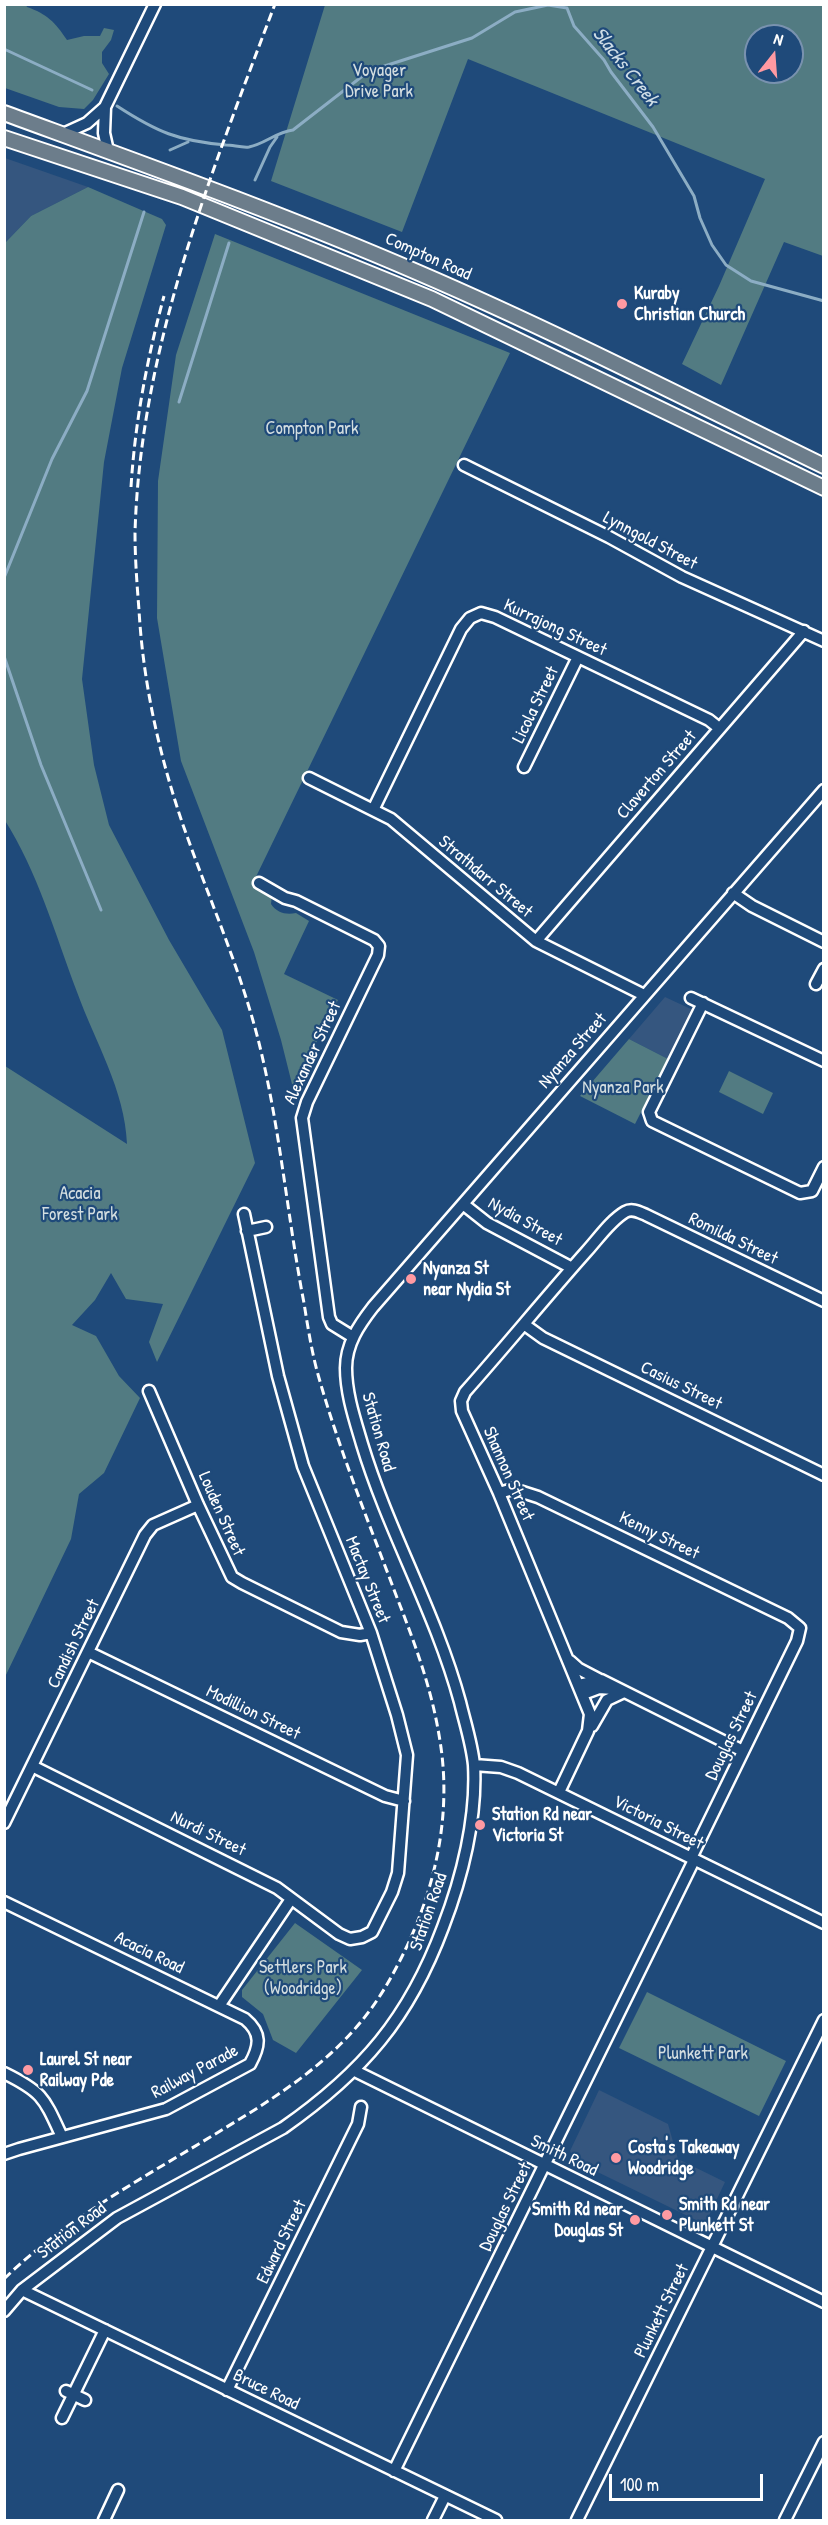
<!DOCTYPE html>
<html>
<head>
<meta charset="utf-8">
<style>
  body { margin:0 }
  #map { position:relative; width:828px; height:2525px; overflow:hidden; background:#1f4a7a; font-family:"Patrick Hand",sans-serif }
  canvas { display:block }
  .frame { position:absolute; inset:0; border:6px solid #fff; pointer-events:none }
  .north { position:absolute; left:744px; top:24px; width:60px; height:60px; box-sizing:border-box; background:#1f4a7a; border:2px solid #7992af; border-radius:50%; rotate:17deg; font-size:16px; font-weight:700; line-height:24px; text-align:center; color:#fff }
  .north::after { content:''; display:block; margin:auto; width:21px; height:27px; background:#ff9aa2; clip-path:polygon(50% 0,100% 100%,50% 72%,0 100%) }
  .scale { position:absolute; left:609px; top:2474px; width:154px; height:27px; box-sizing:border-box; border:3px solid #fff; border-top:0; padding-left:8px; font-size:18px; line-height:21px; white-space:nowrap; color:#fff; -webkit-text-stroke:4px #1f4a7a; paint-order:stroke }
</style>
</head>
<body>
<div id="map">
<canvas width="828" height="2525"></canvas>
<div class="frame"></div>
<div class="north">N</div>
<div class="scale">100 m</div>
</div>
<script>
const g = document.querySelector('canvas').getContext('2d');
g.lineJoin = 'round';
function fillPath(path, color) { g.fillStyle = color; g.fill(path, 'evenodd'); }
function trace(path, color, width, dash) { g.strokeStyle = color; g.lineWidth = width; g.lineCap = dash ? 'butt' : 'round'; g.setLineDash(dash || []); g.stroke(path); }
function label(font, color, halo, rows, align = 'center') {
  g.font = font + ' "Patrick Hand",sans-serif'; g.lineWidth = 4.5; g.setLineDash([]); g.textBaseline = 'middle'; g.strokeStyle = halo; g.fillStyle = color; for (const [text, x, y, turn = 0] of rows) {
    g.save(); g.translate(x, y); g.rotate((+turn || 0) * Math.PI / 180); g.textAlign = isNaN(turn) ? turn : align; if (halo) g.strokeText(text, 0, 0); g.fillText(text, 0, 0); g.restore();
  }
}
fillPath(new Path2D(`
  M 5,158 L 88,187 L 31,216 L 5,243 Z
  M 665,997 L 693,1010 L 668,1059 L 629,1039 Z
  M 599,2090 L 668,2124 L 678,2159 L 725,2182 L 707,2220 L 700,2222 L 575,2161 L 570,2151 Z`), '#35567f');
fillPath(new Path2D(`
  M 5,4 L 26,5 L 27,7 C 47,14 55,22 67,40 L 84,36 L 100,36 L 104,28 L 114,30 L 111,40 L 102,52 L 102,63 L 109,74 L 93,100 L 84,109 L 59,107 L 5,88 Z
  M 325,5 L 823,5 L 823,256 L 784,242 L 721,385 L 682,364 L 719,286 L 765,179 L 468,59 L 402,232 L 271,181 ZM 756,36 L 792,36 L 792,72 L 756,72 Z
  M 88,187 L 162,219 L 166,225 L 122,368 L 104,462 L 82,679 L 94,765 L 109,825 L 169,940 L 222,1030 L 255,1163 L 157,1362 L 149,1342 L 163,1304 L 126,1299 L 111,1273 L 95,1300 L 72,1325 L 96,1336 L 119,1376 L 140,1398 L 104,1473 L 79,1494 L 71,1539 L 5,1677 L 5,1066 L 127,1144 C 125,1090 95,1042 77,992 C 55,934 38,872 4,819 L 5,243 L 31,216 Z
  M 215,234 L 510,353 L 252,885 L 272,895 L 271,904 C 277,913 286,915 296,913 L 309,921 L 284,974 L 338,1000 L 293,1088 L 281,1040 L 254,952 L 181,761 L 157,618 L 158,481 L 176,355 Z
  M 629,1039 L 668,1059 L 635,1124 L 580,1096 Z
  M 729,1071 L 773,1093 L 763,1114 L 719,1092 Z
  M 295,1923 L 362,1970 L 296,2053 L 273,2040 L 263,2014 L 242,1997 L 242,1990 Z
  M 647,1992 L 786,2061 L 759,2116 L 619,2048 Z`), '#527b82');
trace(new Path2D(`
  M 4,49 L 92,90
  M 117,106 C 157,132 178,141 226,145 C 233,145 242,148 249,147 C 265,144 276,132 293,130 L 369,71 L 472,38 L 515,12 L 548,5 L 567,8 L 574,26 L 604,60 L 611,72 L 653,127 L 694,196 L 700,218 L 712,245 L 726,265 L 751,281 L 824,301
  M 170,150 L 188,142
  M 255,180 L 270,147 L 277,137
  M 179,402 L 229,243
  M 4,578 L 52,459 L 87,391 L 144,212
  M 4,656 L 41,765 L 101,910`), '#8cadc4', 3);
const minor = new Path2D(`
  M 105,107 L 104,133 L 108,151
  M 63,134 L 87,123 L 105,107 L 155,4
  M 464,465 L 609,537 L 682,577 L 824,641
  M 524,767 L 578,657
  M 309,778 L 391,819 L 536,941 L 644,995
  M 374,808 L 461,629 L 470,618 L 481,613 L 495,617 L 709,720 L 719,728
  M 259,883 L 285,898 L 296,901 L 374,940 L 379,946 L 378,955 L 307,1102 L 302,1118 L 329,1317 L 332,1324 L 353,1337
  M 733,893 L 752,906 L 824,942
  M 536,941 L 804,631
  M 816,984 L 824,969
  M 691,998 L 824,1061
  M 703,1003 L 649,1112 L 652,1121 L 800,1193 L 812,1191 L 824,1167
  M 463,1204 L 487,1223 L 572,1268
  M 247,1231 L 266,1227
  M 525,1325 L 543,1338 L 824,1475
  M 149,1391 L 198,1505 L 232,1577 L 242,1583 L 341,1632 L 360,1635 L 371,1633
  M 499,1493 L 513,1489 L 538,1497 L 788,1618 L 800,1628 L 797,1641 L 691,1858
  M 88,1652 L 385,1796 L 404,1801
  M 570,1661 L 579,1669 L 600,1680
  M 579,1685 L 601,1680 L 743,1751
  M 583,1694 L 599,1688 L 613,1689
  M 592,1726 L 607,1700 L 624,1692
  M 474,1765 L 501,1767 L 518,1773 L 824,1923
  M 32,1766 L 277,1888 L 339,1934 L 350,1939 L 362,1937 L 372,1932 L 392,1892 L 398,1873 L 407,1755 L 397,1715 L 371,1633 L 303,1466 L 278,1376 L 244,1214
  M 559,1792 L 588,1731 L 590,1714 L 499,1493 L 462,1411 L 461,1401 L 465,1392 C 506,1346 545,1298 586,1252 C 598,1239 610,1221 625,1212 C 632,1208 639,1212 646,1215 L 824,1301
  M 4,1823 L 145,1535 L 153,1525 L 198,1505
  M 4,1902 L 245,2019 C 262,2033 260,2046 250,2064 L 166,2109 L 19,2149 L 4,2154
  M 219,2006 L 291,1899
  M 355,2071 L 824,2302
  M 4,2073 C 43,2092 44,2098 62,2137
  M 22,2290 L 496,2520
  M 4,2311 L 22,2290 L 117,2218 L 283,2128 C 363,2072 409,2018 443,1927 C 462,1878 477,1818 474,1765 C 472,1744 465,1723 460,1702 C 436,1613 389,1533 362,1444 C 355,1420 346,1394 346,1368 C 346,1344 359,1325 373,1307 L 824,790
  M 227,2390 L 358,2124 L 361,2107
  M 66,2391 L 85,2400
  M 62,2418 L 105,2330
  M 394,2471 L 694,1860
  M 104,2520 L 118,2490
  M 433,2520 L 445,2496
  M 577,2520 L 824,2020
  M 785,2520 L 824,2442`);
const major = new Path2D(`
  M 4,113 C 143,164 283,214 419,273 C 556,332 689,400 824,466
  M 4,138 L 182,197 L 432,299 L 824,488`);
trace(minor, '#fff', 15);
trace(major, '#fff', 18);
trace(minor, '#1f4a7a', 10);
trace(major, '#6c7d8b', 14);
trace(new Path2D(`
  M 131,487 C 135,422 147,359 164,296
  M 4,2279 C 69,2216 149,2175 225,2128 C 288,2090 348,2051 386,1986 C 429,1913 454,1827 440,1741 C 432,1689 415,1644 396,1595 C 369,1523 340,1452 319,1378 C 312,1354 308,1328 304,1303 C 287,1215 280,1126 258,1039 C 239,965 207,894 182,822 C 159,754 143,682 139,610 C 137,585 135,558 135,533 C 140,349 211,174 275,4`), '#fff', 3, [9, 4.5]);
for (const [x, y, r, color] of [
  [622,304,6,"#ff9aa2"],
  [411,1279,6,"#ff9aa2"],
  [480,1825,6,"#ff9aa2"],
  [28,2070,6,"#ff9aa2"],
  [616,2158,6,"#ff9aa2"],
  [667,2215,6,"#ff9aa2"],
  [635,2220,6,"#ff9aa2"]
]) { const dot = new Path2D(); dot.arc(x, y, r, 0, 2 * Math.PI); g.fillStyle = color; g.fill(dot); trace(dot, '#1f4a7a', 2); }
label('18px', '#d4dee0', '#1f4a7a', [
  ["Voyager",379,71],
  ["Drive Park",379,92],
  ["Compton Park",312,429],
  ["Nyanza Park",623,1088],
  ["Acacia",80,1194],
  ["Forest Park",80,1215],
  ["Settlers Park",303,1968],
  ["(Woodridge)",303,1989],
  ["Plunkett Park",703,2054]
]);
label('18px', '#fff', '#1f4a7a', [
  ["Compton Road",428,257,24],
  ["Lynngold Street",650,541,28],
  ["Kurrajong Street",555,628,25],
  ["Licola Street",536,705,-64],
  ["Claverton Street",657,775,-49],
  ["Strathdarr Street",485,877,40],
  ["Nyanza Street",573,1051,-49],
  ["Alexander Street",313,1053,-65],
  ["Nydia Street",525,1222,29],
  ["Romilda Street",733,1239,26],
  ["Casius Street",681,1386,26],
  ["Station Road",378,1432,74],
  ["Shannon Street",508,1474,66],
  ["Louden Street",221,1514,66],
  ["Kenny Street",659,1536,26],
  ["Mactay Street",367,1580,68],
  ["Candish Street",74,1644,-64],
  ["Modillion Street",253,1713,26],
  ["Douglas Street",732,1736,-64],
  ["Victoria Street",658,1823,27],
  ["Nurdi Street",208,1834,26],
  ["Station Road",429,1912,-71],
  ["Acacia Road",149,1953,26],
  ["Railway Parade",195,2072,-28],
  ["Smith Road",564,2156,26],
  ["Douglas Street",506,2207,-64],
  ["Station Road",72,2231,-37],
  ["Edward Street",282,2242,-64],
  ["Plunkett Street",662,2311,-64],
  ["Bruce Road",266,2390,26]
]);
label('bold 18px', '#fff', '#1f4a7a', [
  ["Kuraby",634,294],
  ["Christian Church",634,315],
  ["Nyanza St",423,1269],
  ["near Nydia St",423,1290],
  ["Station Rd near",492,1815],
  ["Victoria St",492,1836],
  ["Laurel St near",40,2060],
  ["Railway Pde",40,2081],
  ["Costa's Takeaway",628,2148],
  ["Woodridge",628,2169],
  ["Smith Rd near",679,2205],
  ["Plunkett St",679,2226],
  ["Smith Rd near",623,2210,"right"],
  ["Douglas St",623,2231,"right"]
], 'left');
label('italic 20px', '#cfdde6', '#1f4a7a', [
  ["Slacks Creek",625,67,52]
]);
</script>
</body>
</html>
